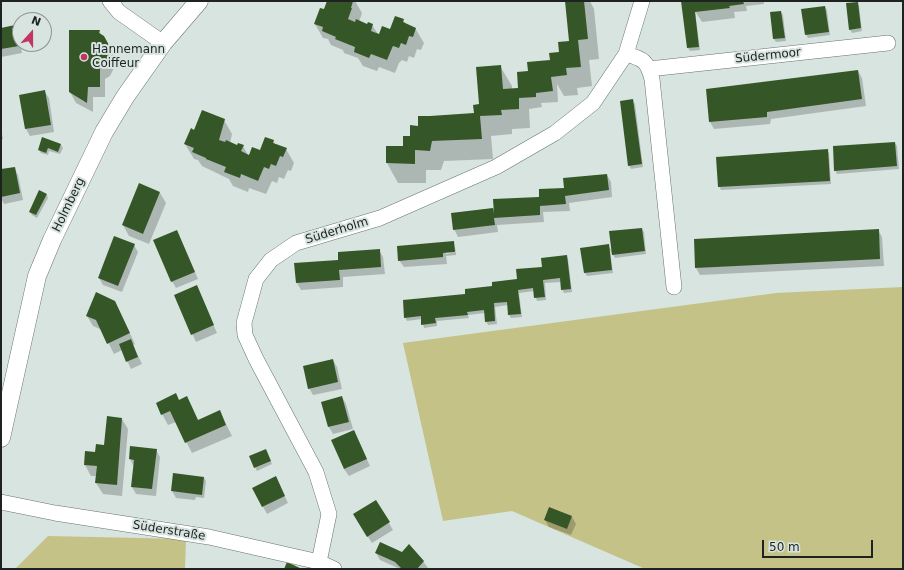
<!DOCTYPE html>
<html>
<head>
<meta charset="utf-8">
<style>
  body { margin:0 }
  #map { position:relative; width:904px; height:570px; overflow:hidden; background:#d8e4df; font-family:"DejaVu Sans",sans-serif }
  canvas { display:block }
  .frame { position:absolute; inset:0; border:2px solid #1e2221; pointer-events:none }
  .north { position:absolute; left:12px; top:12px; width:40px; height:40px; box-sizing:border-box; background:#d8e4df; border:1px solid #8e9693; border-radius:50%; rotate:21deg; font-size:11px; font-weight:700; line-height:16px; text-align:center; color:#1e2221 }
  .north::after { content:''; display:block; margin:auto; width:14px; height:18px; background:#c13463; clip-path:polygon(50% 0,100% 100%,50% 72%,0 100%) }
  .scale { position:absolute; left:762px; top:540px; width:111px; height:18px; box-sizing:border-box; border:2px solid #1e2221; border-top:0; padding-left:5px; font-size:12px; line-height:14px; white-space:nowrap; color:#1e2221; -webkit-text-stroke:3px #d8e4df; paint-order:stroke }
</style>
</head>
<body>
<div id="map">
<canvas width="904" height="570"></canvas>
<div class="frame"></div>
<div class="north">N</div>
<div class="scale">50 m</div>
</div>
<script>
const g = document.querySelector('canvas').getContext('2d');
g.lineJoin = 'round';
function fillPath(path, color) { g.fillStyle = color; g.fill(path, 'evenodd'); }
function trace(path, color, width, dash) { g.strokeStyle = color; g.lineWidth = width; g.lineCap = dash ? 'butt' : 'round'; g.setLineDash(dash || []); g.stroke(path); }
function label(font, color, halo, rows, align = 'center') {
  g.font = font + ' "DejaVu Sans",sans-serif'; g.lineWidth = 4; g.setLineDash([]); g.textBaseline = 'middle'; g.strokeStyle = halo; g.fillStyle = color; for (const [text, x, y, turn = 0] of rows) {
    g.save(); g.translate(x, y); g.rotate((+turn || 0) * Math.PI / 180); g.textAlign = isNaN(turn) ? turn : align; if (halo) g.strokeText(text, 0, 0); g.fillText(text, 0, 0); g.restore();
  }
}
fillPath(new Path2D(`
  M 903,287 L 903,569 L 645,569 L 512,511 L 443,521 L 403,343 L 776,293 Z
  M 48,536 L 186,539 L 185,569 L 15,569 Z`), '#c5c288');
fillPath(new Path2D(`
  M 328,1 L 355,1 L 362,13 L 359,22 L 368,25 L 372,25 L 378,34 L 391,30 L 403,20 L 406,25 L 415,28 L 424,43 L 421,50 L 417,49 L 414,58 L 409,56 L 407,62 L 402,60 L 399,63 L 395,73 L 379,67 L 377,71 L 363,66 L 358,58 L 344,53 L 343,50 L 331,45 L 328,39 L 323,38 L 315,24 L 324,10 Z
  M 566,1 L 590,1 L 594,9 L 599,59 L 589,60 L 592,86 L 577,88 L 578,95 L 564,96 L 557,84 L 558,102 L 541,103 L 542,107 L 529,109 L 530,128 L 512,129 L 512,134 L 491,136 L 493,159 L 444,161 L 441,170 L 426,170 L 426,183 L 398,183 L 387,163 L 404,147 L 419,127 L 475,114 L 500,66 L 512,86 L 512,89 L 519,89 L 529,71 L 551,61 L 570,42 Z
  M 682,1 L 764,1 L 764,4 L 746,6 L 747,11 L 734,12 L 735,18 L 702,22 L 695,11 L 700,50 L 690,51 L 688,48 Z
  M 857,3 L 859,6 L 862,31 L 852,33 L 850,29 Z
  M 825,7 L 827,10 L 830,35 L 808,38 L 806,34 Z
  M 781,12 L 783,15 L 786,41 L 776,42 L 774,39 Z
  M 14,26 L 18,34 L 22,53 L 1,57 L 1,29 Z
  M 99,31 L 114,54 L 116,59 L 116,64 L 110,76 L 105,79 L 105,97 L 93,97 L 93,112 L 76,103 L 70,92 Z
  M 858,71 L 862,78 L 866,106 L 771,119 L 770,124 L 714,129 L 710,122 L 707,90 Z
  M 44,91 L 49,98 L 54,132 L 30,136 L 26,129 Z
  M 633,101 L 635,104 L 643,167 L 631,169 L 629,165 Z
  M 224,120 L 232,134 L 230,143 L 238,146 L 243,146 L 248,155 L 261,151 L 273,141 L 276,145 L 286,149 L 294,163 L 291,171 L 288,170 L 284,179 L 279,177 L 277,183 L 272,181 L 266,194 L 249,188 L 248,192 L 233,186 L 229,179 L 202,166 L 198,160 L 194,159 L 185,144 L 195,131 Z
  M 1,129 L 3,139 L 1,139 Z
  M 895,143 L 897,146 L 899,169 L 837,174 L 835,170 Z
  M 61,145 L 63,148 L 60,154 L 49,151 L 48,155 L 41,153 L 39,150 Z
  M 827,150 L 829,153 L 831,184 L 721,190 L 719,186 Z
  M 14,168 L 18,175 L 23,200 L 4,204 L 1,198 L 1,170 Z
  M 607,175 L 611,182 L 612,197 L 569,203 L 570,211 L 543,212 L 544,222 L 497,225 L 498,232 L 458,237 L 454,229 L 452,214 L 494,209 L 540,197 Z
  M 160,193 L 166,203 L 149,244 L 129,236 L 123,225 Z
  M 47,195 L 48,198 L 37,218 L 32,215 L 30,212 Z
  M 642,229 L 644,232 L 646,254 L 615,258 L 610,250 L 613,273 L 587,276 L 585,273 L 582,249 L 608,245 L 613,253 Z
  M 878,230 L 882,237 L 884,266 L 700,275 L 696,268 Z
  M 180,238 L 198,279 L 176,288 L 172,281 Z
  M 453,242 L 456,251 L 446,252 L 446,254 L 456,252 L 456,255 L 446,256 L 447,264 L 404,267 L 399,260 Z
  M 134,245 L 138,252 L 122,292 L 103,285 L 99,278 Z
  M 379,250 L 383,257 L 385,274 L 343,277 L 343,287 L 301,290 L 297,283 L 339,261 Z
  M 566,256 L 568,259 L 572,292 L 564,293 L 562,289 L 561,282 L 545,283 L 546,300 L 537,301 L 534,291 L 519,293 L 522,317 L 511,318 L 509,315 L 508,305 L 495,307 L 497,324 L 488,325 L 486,321 L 485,313 L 468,315 L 469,318 L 437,321 L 437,326 L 424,328 L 422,319 L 407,321 L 405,317 L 467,295 L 518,280 Z
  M 200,294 L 217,333 L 196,342 L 175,295 Z
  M 115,302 L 135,344 L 133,345 L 142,364 L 131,369 L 122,350 L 114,354 L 102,330 L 93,326 L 87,316 Z
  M 333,360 L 337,367 L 342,389 L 313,395 L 309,388 Z
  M 186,397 L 198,421 L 220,412 L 232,436 L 192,453 L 176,422 L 168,425 L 162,414 L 179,401 Z
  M 342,397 L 346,404 L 353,429 L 333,434 L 329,427 L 322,402 Z
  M 122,419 L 128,429 L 122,496 L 103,494 L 96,483 L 97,476 L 91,476 L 85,465 L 105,446 Z
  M 354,431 L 370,466 L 349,476 L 344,469 Z
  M 156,450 L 160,457 L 156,496 L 136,494 L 132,487 L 134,467 L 130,459 Z
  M 267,453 L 272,464 L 257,471 L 255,467 Z
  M 204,478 L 206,481 L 204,498 L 196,497 L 195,500 L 176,498 L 172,491 Z
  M 279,484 L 288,503 L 267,514 L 253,488 Z
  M 376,501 L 393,530 L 372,543 L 358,522 Z
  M 572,517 L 576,524 L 571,535 L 549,527 L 545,520 Z
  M 376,553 L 423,561 L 428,568 L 400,569 L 380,560 Z`), '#0003');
fillPath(new Path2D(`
  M 327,1 L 353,1 L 351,8 L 352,8 L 348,19 L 355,22 L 356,19 L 367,24 L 368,22 L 373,24 L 371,31 L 379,34 L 382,26 L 390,29 L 395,16 L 404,19 L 403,22 L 416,28 L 413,37 L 409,36 L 406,45 L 401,43 L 399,48 L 393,46 L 392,48 L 387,60 L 371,54 L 369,58 L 354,52 L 355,47 L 335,39 L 336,37 L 322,31 L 323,27 L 314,24 L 320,8 L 324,9 Z
  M 565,1 L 584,1 L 588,39 L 578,40 L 581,67 L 566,68 L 567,75 L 551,77 L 553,91 L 536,93 L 536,97 L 519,98 L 519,109 L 501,110 L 502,115 L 480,116 L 482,139 L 432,141 L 430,151 L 415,150 L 415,164 L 386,163 L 386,146 L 403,146 L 403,136 L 410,136 L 410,125 L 418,126 L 418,116 L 430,116 L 474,113 L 473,105 L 479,104 L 476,67 L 501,65 L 503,89 L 518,88 L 517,72 L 528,71 L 527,62 L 550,60 L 549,53 L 559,52 L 558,42 L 569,41 Z
  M 681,1 L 743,1 L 744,4 L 729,6 L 730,8 L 695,12 L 699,47 L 687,48 Z
  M 858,2 L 861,28 L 849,30 L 846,3 Z
  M 825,6 L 829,32 L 805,35 L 801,9 Z
  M 781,11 L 785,38 L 773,39 L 770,12 Z
  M 15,25 L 19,46 L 1,49 L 1,28 Z
  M 69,30 L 100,30 L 99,33 L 104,36 L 110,47 L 110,53 L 108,60 L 104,66 L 100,68 L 100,87 L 88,87 L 87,103 L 69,92 Z
  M 858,70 L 862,99 L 767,112 L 767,117 L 709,122 L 706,89 Z
  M 45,90 L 51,125 L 25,129 L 19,95 Z
  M 633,99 L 642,164 L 628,166 L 620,101 Z
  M 202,110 L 225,119 L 219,140 L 225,142 L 226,140 L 237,145 L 238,143 L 244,145 L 241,151 L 249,155 L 252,147 L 260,150 L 265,137 L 274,140 L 273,143 L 287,148 L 283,157 L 280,156 L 276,166 L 271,164 L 269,169 L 264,167 L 258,181 L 241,174 L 240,178 L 224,172 L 226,167 L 206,159 L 206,158 L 192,152 L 194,148 L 184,144 L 191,128 L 194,130 Z
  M 42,137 L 61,144 L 58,152 L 48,148 L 46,153 L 38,150 Z
  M 895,142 L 897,166 L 834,171 L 833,146 Z
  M 828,149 L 830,181 L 718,187 L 716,157 Z
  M 15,167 L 20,193 L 1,197 L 1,169 Z
  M 607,174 L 609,190 L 565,196 L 566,204 L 540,206 L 540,215 L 494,218 L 495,225 L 453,230 L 451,213 L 493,208 L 494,214 L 493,199 L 539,197 L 539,189 L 564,188 L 563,178 Z
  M 139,183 L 160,192 L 143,234 L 122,225 Z
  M 39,190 L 47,194 L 36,215 L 29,212 Z
  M 642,228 L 645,251 L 612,255 L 609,231 Z
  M 879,229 L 880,259 L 695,268 L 694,239 Z
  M 177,230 L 195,272 L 171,282 L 153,240 Z
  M 114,236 L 135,244 L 118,286 L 98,278 Z
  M 454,241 L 455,252 L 443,253 L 443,257 L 398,261 L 397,246 Z
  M 609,244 L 612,270 L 584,273 L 580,248 Z
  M 380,249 L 381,267 L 339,270 L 340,280 L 296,283 L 294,263 L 338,260 L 338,252 Z
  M 567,255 L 571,289 L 561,290 L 560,278 L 543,280 L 545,297 L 534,298 L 533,288 L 518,290 L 521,314 L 508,315 L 507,302 L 494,303 L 495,321 L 485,322 L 484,310 L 467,312 L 468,315 L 435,318 L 436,323 L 421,325 L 421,316 L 404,318 L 403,300 L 465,294 L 465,289 L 492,286 L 492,282 L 517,279 L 516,269 L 542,267 L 541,258 Z
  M 197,285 L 214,325 L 191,335 L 174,295 Z
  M 96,292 L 115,301 L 130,333 L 107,344 L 96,320 L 86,316 Z
  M 131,339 L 138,357 L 126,362 L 119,344 Z
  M 333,359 L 338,382 L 308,389 L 303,366 Z
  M 176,393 L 179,400 L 187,396 L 198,420 L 220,410 L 226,425 L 185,443 L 170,411 L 161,415 L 156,403 Z
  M 342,396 L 349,422 L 328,427 L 321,402 Z
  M 107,416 L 122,418 L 117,485 L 95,483 L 97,466 L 84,465 L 85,451 L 95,452 L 96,444 L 104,445 Z
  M 354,430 L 367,459 L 344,469 L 331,440 Z
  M 130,446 L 157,449 L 152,489 L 131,487 L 134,460 L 129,459 Z
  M 266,449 L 271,461 L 254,468 L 249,456 Z
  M 173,473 L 204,477 L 202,495 L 171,491 Z
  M 276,476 L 285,496 L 262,507 L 252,488 Z
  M 376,500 L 390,522 L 367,537 L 353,514 Z
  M 549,507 L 572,516 L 567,529 L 544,520 Z
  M 380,542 L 402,552 L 409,544 L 424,561 L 417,569 L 402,569 L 395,562 L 375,553 Z
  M 287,562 L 302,569 L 284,569 Z`), '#355728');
const minor = new Path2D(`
  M 110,1 L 119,12 L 163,43
  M 626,54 C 644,59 647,61 652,79 L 674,287
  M 649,69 L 888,43
  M 1,502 L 55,513 L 209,537 L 319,562 L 334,569
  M 319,562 L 329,514 L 316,472 L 256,359 L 245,335 L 244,323 L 256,279 L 271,260 L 296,243 L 380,218 L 496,167 L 555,133 L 593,103 L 626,54 L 642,1`);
const tertiary = new Path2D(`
  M 1,438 L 37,276 L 52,240 L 104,132 L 125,97 L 163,43 L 199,1`);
trace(minor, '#68736f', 16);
trace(tertiary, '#68736f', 19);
trace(minor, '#fff', 15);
trace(tertiary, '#fff', 18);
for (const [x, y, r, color] of [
  [84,57,4,"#c13463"]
]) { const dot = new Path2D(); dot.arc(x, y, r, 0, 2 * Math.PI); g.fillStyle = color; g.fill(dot); trace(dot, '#d8e4df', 1.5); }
label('12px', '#1e2221', '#d8e4df', [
  ["Hannemann",92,50],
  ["Coiffeur",92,64]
], 'left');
label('12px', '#1e2221', '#d8e4df', [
  ["Südermoor",768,56,-6],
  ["Holmberg",69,205,-64],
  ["Süderholm",337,231,-17],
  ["Süderstraße",169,531,9]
]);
</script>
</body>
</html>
